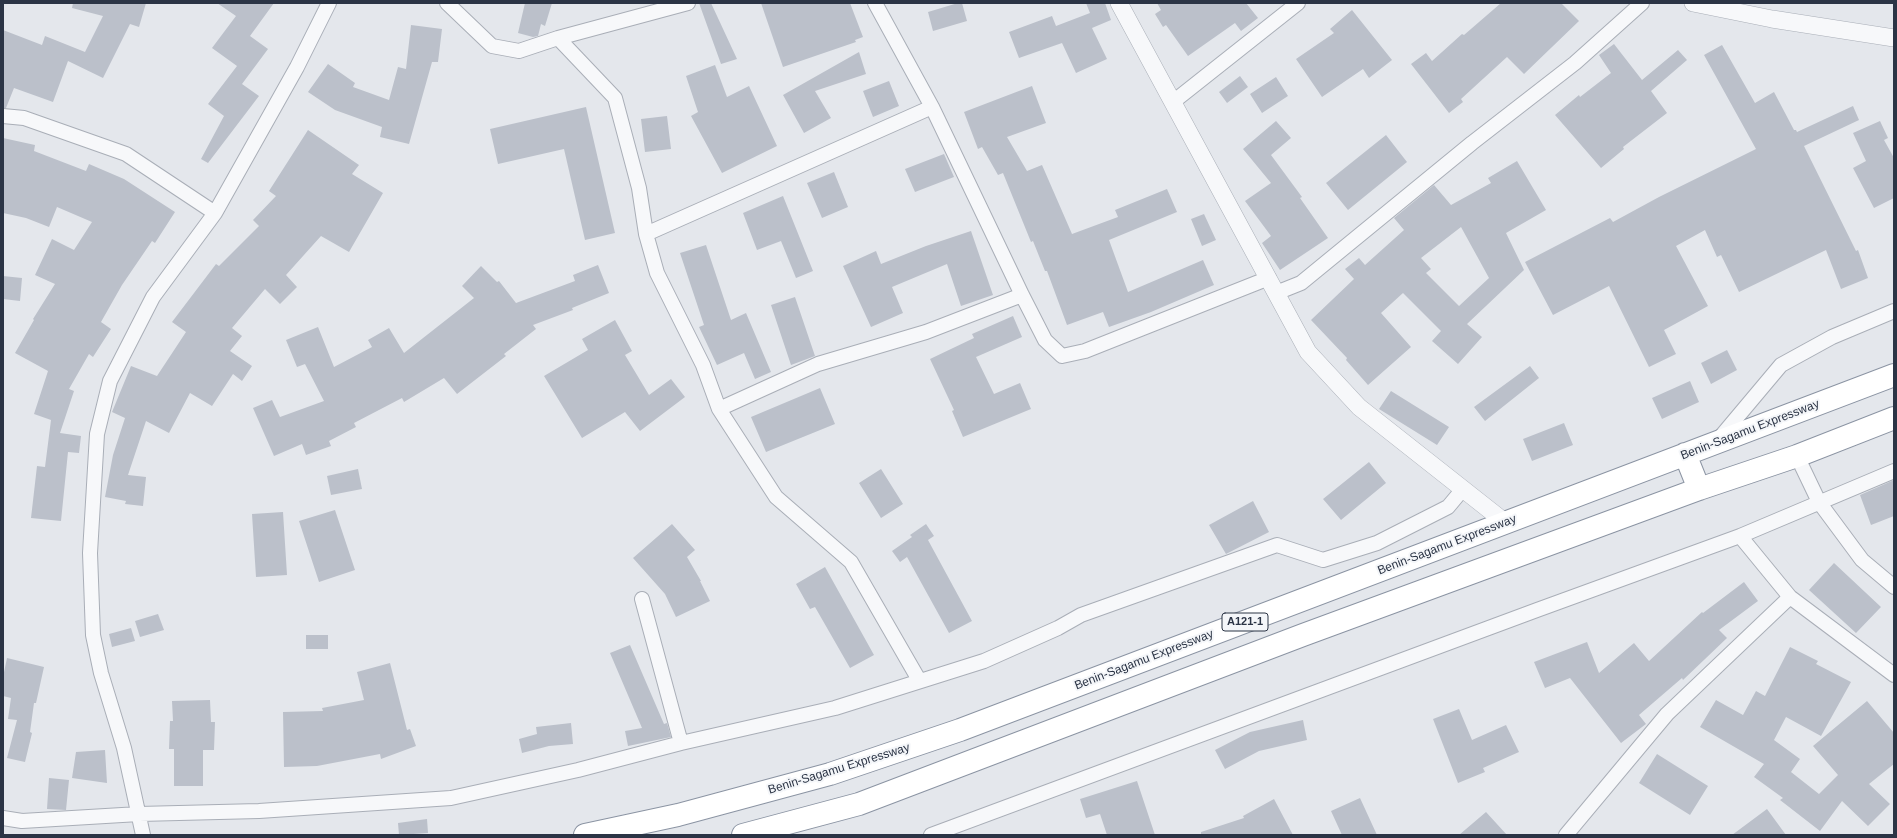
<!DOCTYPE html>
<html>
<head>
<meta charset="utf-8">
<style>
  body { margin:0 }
  #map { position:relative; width:1897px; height:838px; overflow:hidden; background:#e4e7ec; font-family:Arial,sans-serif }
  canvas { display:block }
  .frame { position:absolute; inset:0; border:4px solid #2b3445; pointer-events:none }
</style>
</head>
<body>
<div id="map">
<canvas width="1897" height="838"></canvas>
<div class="frame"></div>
</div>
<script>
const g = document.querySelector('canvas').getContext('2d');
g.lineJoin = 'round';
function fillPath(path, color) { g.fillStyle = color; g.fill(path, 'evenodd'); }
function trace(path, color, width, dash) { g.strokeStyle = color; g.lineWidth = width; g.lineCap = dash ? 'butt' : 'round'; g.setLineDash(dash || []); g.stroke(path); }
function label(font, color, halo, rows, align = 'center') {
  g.font = font + ' Arial,sans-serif'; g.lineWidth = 4; g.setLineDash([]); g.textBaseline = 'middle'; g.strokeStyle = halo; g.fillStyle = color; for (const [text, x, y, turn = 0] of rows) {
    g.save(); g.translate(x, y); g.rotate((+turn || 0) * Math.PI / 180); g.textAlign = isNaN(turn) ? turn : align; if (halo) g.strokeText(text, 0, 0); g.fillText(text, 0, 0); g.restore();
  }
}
fillPath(new Path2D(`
  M 73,3 L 146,3 L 139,27 L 130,24 L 103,78 L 68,61 L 53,102 L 14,88 L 6,108 L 3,108 L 3,30 L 42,45 L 45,36 L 85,52 L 103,16 L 72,8 Z
  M 217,3 L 274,3 L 250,36 L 268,49 L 242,84 L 259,96 L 208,163 L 201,159 L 224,116 L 208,104 L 237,66 L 212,48 L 236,16 Z
  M 525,3 L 552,3 L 545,26 L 541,24 L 538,36 L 533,37 L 518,33 Z
  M 699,3 L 711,3 L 737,59 L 721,64 Z
  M 761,3 L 850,3 L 863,37 L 855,40 L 856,42 L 783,67 Z
  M 958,3 L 962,3 L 967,21 L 933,31 L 928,12 Z
  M 1086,3 L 1105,3 L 1111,20 L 1092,28 L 1107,59 L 1076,73 L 1062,43 L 1019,58 L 1009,32 L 1052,16 L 1056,26 L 1090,13 Z
  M 1157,3 L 1246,3 L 1258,18 L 1241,31 L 1235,23 L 1188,56 L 1166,25 L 1163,27 L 1155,14 L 1161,10 Z
  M 1501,3 L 1561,3 L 1579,21 L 1524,74 L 1507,57 L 1461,99 L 1463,102 L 1449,113 L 1411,64 L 1426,53 L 1432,61 L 1462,34 L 1464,35 Z
  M 1352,10 L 1392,60 L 1369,78 L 1363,69 L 1322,97 L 1296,59 L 1334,33 L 1330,29 Z
  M 411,25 L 442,29 L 438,62 L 432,62 L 409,144 L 380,137 L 382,127 L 335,110 L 308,92 L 328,64 L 355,83 L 353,87 L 389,100 L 398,67 L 406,69 Z
  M 1614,44 L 1642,80 L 1678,50 L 1687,60 L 1651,91 L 1667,113 L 1623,147 L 1624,149 L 1601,168 L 1555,115 L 1579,95 L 1580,97 L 1611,73 L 1599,55 Z
  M 1722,45 L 1755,103 L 1774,92 L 1794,130 L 1796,130 L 1797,132 L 1853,106 L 1859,120 L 1804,146 L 1856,251 L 1858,250 L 1868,278 L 1841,289 L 1826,250 L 1739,292 L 1721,255 L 1717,257 L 1705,230 L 1676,246 L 1708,306 L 1664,330 L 1676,354 L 1649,367 L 1609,286 L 1553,315 L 1525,262 L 1610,218 L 1613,222 L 1659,197 L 1756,149 L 1704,55 Z
  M 859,52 L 866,74 L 815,91 L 831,118 L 804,133 L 783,95 Z
  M 715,65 L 727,97 L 749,86 L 777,146 L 722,173 L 691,116 L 698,112 L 686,76 Z
  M 1240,76 L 1248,87 L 1227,103 L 1219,92 Z
  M 1276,77 L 1288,96 L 1262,113 L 1250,94 Z
  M 889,81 L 899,106 L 873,117 L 863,91 Z
  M 1032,86 L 1046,123 L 1007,137 L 1027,171 L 1042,165 L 1072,234 L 1118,217 L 1115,210 L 1167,189 L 1177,212 L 1109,240 L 1128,292 L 1203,260 L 1214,285 L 1151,312 L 1109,327 L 1103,312 L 1067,325 L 1047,271 L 1045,271 L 1033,241 L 1031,242 L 1003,173 L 998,175 L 982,147 L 978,149 L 964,112 Z
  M 586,107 L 615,233 L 585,240 L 564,149 L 498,164 L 490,129 Z
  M 667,116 L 671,149 L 645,152 L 641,119 Z
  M 1276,121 L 1291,138 L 1271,155 L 1302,197 L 1300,198 L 1328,238 L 1280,270 L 1262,243 L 1271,236 L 1245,201 L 1271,183 L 1243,149 Z
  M 1880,121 L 1888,138 L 1884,140 L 1894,158 L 1894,198 L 1874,208 L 1853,168 L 1866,161 L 1853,133 Z
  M 308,130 L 359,165 L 352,174 L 383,193 L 349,252 L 321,236 L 286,275 L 297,287 L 280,304 L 265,289 L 232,328 L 242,336 L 230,351 L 252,366 L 242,381 L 233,374 L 212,406 L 190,393 L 169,433 L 146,421 L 128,475 L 146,477 L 143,506 L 125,504 L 126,501 L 105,497 L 113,455 L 125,418 L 112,412 L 131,366 L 157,376 L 186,332 L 172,322 L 216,264 L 219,266 L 259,226 L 253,220 L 276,196 L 269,191 Z
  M 1386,135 L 1407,162 L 1348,210 L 1326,183 Z
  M 3,138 L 35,145 L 34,151 L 86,171 L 89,164 L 124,179 L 175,212 L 155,243 L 152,241 L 122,285 L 101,322 L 111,329 L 93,357 L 89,354 L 69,389 L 74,391 L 60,433 L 81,436 L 79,453 L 68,452 L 61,521 L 31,518 L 37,466 L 45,467 L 51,420 L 34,414 L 48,371 L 15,353 L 34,320 L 33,319 L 55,284 L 35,275 L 52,239 L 74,250 L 92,222 L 57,207 L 49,227 L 26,218 L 3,213 Z
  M 944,154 L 954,177 L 915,192 L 905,169 Z
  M 1517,161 L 1546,210 L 1506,233 L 1524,270 L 1467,324 L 1482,337 L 1458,364 L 1432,341 L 1441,331 L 1403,293 L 1381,313 L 1411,347 L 1368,385 L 1346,360 L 1347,358 L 1311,320 L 1354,279 L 1345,269 L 1359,258 L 1365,265 L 1404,230 L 1394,218 L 1434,185 L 1451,205 L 1491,183 L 1488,178 ZM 1461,227 L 1489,278 L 1459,306 L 1426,273 L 1431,269 L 1421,258 Z
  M 834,172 L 848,207 L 822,218 L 807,183 Z
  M 783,196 L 813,271 L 796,278 L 781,241 L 757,250 L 743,213 Z
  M 1204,214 L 1216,240 L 1202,246 L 1191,219 Z
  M 971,231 L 993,295 L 961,306 L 947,264 L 892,287 L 903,313 L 871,327 L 843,266 L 876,251 L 881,264 L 926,246 Z
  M 706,245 L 731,320 L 746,313 L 771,372 L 755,379 L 744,353 L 717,365 L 699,327 L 704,325 L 680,253 Z
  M 598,265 L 609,293 L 572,308 L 573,310 L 533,325 L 536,329 L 504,354 L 506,356 L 457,394 L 444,378 L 404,402 L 402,398 L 354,423 L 356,427 L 329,441 L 331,446 L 306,455 L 302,444 L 274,456 L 253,408 L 272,400 L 280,417 L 324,401 L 305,364 L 297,367 L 286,340 L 318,327 L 334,367 L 372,347 L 368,340 L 389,328 L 404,353 L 474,298 L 462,286 L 481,266 L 497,282 L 499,281 L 516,303 L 575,281 L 573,275 Z
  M 3,276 L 22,278 L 20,301 L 3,299 Z
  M 795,297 L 815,356 L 791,365 L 771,305 Z
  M 1013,316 L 1022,337 L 976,357 L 994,394 L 1020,383 L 1031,409 L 963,437 L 952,411 L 954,410 L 930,359 L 974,338 L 972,334 Z
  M 615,320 L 632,351 L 625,355 L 649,395 L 671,379 L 685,397 L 640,431 L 625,412 L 582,438 L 544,376 L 588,350 L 582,339 Z
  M 1727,350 L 1737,370 L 1711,384 L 1701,363 Z
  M 1530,366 L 1539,378 L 1485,421 L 1474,407 Z
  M 1690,381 L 1699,402 L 1662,419 L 1652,398 Z
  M 820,388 L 835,424 L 766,452 L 751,417 Z
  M 1391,391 L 1449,427 L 1437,445 L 1379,409 Z
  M 1564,423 L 1573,445 L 1532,461 L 1523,439 Z
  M 1369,462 L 1386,483 L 1341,520 L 1323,499 Z
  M 358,469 L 362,489 L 331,495 L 327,476 Z
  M 881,469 L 903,504 L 881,518 L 859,483 Z
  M 1894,480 L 1894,516 L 1871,525 L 1860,495 Z
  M 1253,501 L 1269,532 L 1226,554 L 1209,525 Z
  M 335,510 L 355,570 L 319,582 L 299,521 Z
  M 283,512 L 287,575 L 256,577 L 252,514 Z
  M 672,524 L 695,550 L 687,557 L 701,581 L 700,581 L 710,601 L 676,617 L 665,594 L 633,558 Z
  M 926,524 L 934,536 L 928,540 L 972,621 L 949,633 L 907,557 L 900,562 L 892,551 L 912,537 L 910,535 Z
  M 1834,563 L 1881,607 L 1856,633 L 1809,590 Z
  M 825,567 L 874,655 L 850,668 L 815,607 L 810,609 L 796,584 Z
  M 1744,582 L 1758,601 L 1719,630 L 1727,638 L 1683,680 L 1682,678 L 1639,715 L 1646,724 L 1621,743 L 1570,678 L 1545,688 L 1534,662 L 1587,642 L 1599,673 L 1634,643 L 1649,661 L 1702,612 L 1703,613 Z
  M 158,614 L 164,630 L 140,637 L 135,621 Z
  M 131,628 L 135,641 L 112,647 L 109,634 Z
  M 306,635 L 328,635 L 328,649 L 306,649 Z
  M 630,645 L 664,724 L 667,723 L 671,737 L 628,746 L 625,731 L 642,728 L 610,653 Z
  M 1790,647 L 1818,661 L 1816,664 L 1851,682 L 1821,736 L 1786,717 L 1774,740 L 1800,759 L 1791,772 L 1819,794 L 1838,775 L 1813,746 L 1867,701 L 1894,733 L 1894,764 L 1869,784 L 1890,804 L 1868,826 L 1842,801 L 1820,831 L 1780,800 L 1783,798 L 1754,777 L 1764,764 L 1700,727 L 1716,700 L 1743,715 L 1756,691 L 1765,696 Z
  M 7,658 L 44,667 L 36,703 L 34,703 L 30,732 L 32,733 L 25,762 L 7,758 L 17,720 L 8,719 L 11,698 L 3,696 L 3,677 Z
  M 390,663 L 407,730 L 410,729 L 416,746 L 381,759 L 380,754 L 317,766 L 284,767 L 283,712 L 323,711 L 322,708 L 364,700 L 357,672 Z
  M 210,700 L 211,722 L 215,722 L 214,750 L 203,750 L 203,786 L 174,786 L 174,749 L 169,749 L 170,721 L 173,721 L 172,701 Z
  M 1459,709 L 1472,740 L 1506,725 L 1519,752 L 1483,768 L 1485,772 L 1458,783 L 1433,719 Z
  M 1303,720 L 1307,740 L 1259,751 L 1225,769 L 1215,750 L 1250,732 Z
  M 571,723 L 573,744 L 549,746 L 522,753 L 519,739 L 537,734 L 536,727 Z
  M 105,750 L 107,783 L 72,778 L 76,752 Z
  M 1657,754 L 1708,786 L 1690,815 L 1639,783 Z
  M 49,778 L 69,780 L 66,810 L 47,809 Z
  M 1137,781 L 1155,835 L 1107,835 L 1100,814 L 1086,818 L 1080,799 Z
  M 1360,798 L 1377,835 L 1342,835 L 1331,811 Z
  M 1274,799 L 1293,835 L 1201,835 L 1201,832 L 1244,818 L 1243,816 Z
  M 1767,809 L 1786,835 L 1732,835 Z
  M 1486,812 L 1507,835 L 1459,835 Z
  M 427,819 L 428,833 L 399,835 L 398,823 Z`), '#bbc0ca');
const minor = new Path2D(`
  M 447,3 L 492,46 L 519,51 L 558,38 L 688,3
  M 875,3 L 932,107 L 1022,295 L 1045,340 L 1062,356 L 1085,351 L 1269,278
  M 558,38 L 615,98 L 639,188 L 646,234 L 657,273 L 703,365 L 719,409 L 776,497 L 851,562 L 919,680
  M 1173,102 L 1298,3
  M 3,116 L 24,118 L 126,154 L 215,213
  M 646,234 L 932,107
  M 1276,293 L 1301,283 L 1472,143 L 1575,63 L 1642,3
  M 719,409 L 818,364 L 926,332 L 1022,295
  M 1718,440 L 1781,365 L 1832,337 L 1894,311
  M 1797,456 L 1819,502 L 1862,560 L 1894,587
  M 1740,536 L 1790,597 L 1894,675
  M 642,599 L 681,743
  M 3,818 L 22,821 L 139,814 L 259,811 L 451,798 L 578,770 L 681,743 L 835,708 L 984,661 L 1058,628 L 1081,615 L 1277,545 L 1323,560 L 1377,543 L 1448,507 L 1463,489
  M 143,835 L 124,748 L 101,673 L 93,635 L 90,553 L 97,434 L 110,381 L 153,297 L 215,213 L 297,67 L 329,3
  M 931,835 L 1537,610 L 1740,536 L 1894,471
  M 1566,835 L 1667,714 L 1790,597`);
const tertiary = new Path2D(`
  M 1119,3 L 1308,352 L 1359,407 L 1506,523
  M 1693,3 L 1772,19 L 1894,38`);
const trunk = new Path2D(`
  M 1685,454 L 1699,489
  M 585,835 L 678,815 L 830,774 L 960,730 L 1894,375
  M 743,835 L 859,804 L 1303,635 L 1699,489 L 1797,456 L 1894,418`);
trace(minor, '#a9aeb7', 16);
trace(tertiary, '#a9aeb7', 18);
trace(trunk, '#8b94a3', 24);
trace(minor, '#f7f8fa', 14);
trace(tertiary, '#f7f8fa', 17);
trace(trunk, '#fff', 22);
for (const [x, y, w] of [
  [1245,622,46]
]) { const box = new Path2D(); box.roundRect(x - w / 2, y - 9, w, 18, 3); g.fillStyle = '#f4f6f9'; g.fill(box); trace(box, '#2b3445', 1); }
label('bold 11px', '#2b3445', null, [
  ["A121-1",1245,622]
]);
label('12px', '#2b3445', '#f4f6f9', [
  ["Benin-Sagamu Expressway",1750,430,-21],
  ["Benin-Sagamu Expressway",1447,545,-21],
  ["Benin-Sagamu Expressway",1144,660,-21],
  ["Benin-Sagamu Expressway",839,769,-17]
]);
</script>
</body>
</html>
